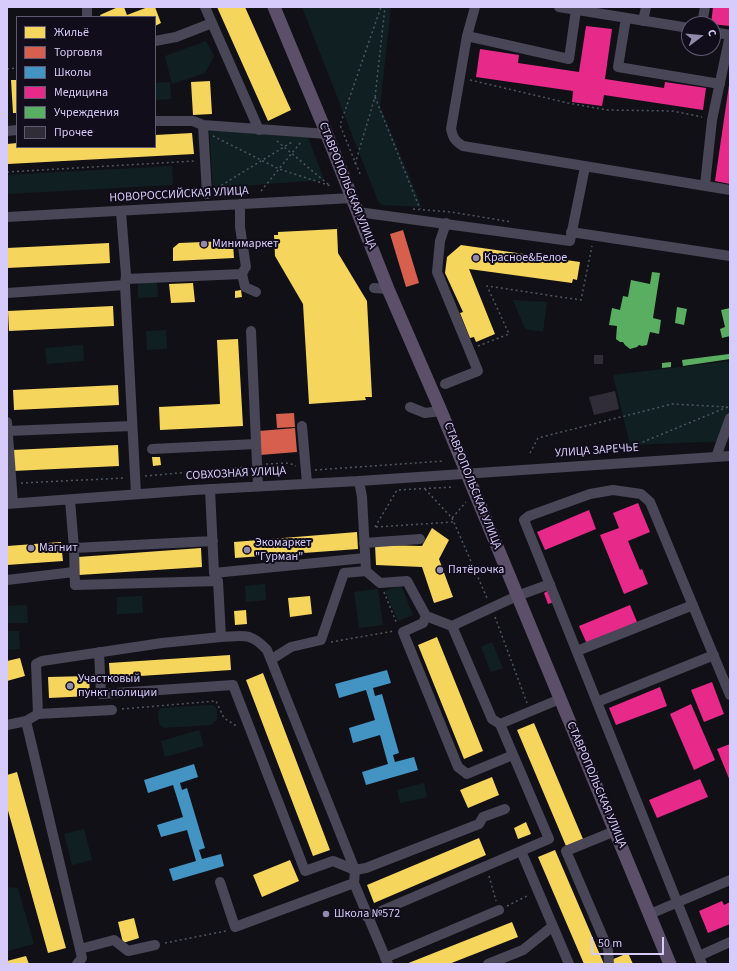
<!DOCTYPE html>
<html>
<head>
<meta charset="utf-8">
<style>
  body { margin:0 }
  #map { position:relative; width:737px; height:971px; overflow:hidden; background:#121017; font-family:"Source Sans 3",sans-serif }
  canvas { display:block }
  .frame { position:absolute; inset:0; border:8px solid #d6cbfa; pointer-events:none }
  .legend { position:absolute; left:16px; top:16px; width:140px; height:132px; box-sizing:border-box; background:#110d1a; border:1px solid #605974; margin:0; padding:5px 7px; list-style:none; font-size:12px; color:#d6cbfa }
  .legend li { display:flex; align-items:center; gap:8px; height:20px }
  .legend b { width:20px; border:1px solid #605974 }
  .north { position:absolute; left:681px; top:16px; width:40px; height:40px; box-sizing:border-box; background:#110d1a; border:1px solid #605974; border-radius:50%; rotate:74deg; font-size:11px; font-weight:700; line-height:16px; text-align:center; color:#d6cbfa }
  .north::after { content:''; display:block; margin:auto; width:14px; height:18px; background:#918aab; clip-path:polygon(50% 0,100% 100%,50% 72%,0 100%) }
  .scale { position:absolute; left:591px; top:937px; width:73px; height:18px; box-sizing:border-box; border:2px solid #d6cbfa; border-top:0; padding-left:5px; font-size:12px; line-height:14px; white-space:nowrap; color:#d6cbfa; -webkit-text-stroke:3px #110d1a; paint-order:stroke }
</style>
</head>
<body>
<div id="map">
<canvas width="737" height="971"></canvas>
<div class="frame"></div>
<ul class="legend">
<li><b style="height:11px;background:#f6d55c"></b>Жильё</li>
<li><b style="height:11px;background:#d6604d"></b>Торговля</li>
<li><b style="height:11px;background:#4393c3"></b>Школы</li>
<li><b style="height:11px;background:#e7298a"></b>Медицина</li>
<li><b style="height:11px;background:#5aae61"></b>Учреждения</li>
<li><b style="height:11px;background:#302d39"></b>Прочее</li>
</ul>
<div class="north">С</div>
<div class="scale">50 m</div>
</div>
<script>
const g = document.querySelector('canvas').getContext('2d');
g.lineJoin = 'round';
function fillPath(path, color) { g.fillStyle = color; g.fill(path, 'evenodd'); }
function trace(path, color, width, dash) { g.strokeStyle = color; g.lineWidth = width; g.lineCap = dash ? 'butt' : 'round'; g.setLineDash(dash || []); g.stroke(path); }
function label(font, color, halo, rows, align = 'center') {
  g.font = font + ' "Source Sans 3",sans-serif'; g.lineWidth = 4; g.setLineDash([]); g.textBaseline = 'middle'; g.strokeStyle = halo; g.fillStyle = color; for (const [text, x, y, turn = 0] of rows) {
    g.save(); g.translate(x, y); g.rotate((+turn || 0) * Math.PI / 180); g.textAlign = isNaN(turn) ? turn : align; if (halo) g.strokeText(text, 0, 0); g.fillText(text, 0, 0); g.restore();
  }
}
fillPath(new Path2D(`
  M 302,7 L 391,7 L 380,106 L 422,207 L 382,205 L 378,201 Z
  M 206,41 L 214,56 L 205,73 L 172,84 L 165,56 Z
  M 170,82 L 171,99 L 155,100 L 155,83 Z
  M 209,128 L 308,137 L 324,180 L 213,188 Z
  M 172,166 L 173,185 L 7,194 L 7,175 Z
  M 157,282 L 158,297 L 138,298 L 138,283 Z
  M 513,300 L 547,302 L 543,332 L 525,329 Z
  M 166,330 L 167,349 L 147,350 L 146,331 Z
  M 83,345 L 84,361 L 47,364 L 45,348 Z
  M 730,361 L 730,441 L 630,445 L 613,375 Z
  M 265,584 L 266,600 L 246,602 L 245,586 Z
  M 401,585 L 413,615 L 398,621 L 385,591 Z
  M 378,589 L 383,625 L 359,628 L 354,592 Z
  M 142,596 L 143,613 L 117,614 L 117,597 Z
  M 27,605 L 28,623 L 7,623 L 7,606 Z
  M 7,631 L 19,631 L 20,649 L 7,650 Z
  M 492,642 L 503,668 L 491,672 L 481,647 Z
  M 213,705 L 217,709 L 217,720 L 211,725 L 164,728 L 159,724 L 158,712 L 161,708 Z
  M 199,730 L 204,746 L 165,757 L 161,741 Z
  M 424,783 L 427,797 L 400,803 L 397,790 Z
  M 84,829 L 92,860 L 72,865 L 64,834 Z
  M 7,887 L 18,888 L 34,944 L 7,951 Z`), '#102022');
fillPath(new Path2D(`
  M 118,7 L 124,7 L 127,15 L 148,7 L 155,7 L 161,23 L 155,26 L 155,17 L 101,17 L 100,15 Z
  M 217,7 L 245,7 L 291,110 L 268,121 Z
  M 11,80 L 17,80 L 17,113 L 13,113 Z
  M 210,81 L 212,114 L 193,115 L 191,82 Z
  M 192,133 L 194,154 L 8,164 L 7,144 L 17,143 L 17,147 L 155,147 L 155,135 Z
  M 337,229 L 338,253 L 367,301 L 372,397 L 365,397 L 366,400 L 309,404 L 303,304 L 275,256 L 274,235 L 278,235 L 278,232 Z
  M 227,241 L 233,244 L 234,258 L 173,261 L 173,248 L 179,243 Z
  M 109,243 L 110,263 L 7,268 L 7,248 Z
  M 461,245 L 580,262 L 577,280 L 573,279 L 572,283 L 469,269 L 495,334 L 476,342 L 474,337 L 470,338 L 460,313 L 463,312 L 445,273 L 447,257 Z
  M 193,283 L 195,302 L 171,303 L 169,284 Z
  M 241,290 L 242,297 L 235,298 L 235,291 Z
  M 113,306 L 114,326 L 9,331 L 8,311 Z
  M 238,339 L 243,426 L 160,430 L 159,407 L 220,404 L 217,340 Z
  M 118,385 L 119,405 L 14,410 L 13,390 Z
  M 118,445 L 119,466 L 13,471 L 12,450 Z
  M 152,457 L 160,457 L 161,465 L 153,466 Z
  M 432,528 L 449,540 L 439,559 L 453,597 L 434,603 L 422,567 L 376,565 L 375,545 L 422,546 Z
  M 357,532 L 358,549 L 235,558 L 234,542 Z
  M 61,542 L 63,561 L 7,565 L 7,546 Z
  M 201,548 L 202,567 L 79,575 L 78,557 Z
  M 310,596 L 312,614 L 290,617 L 288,598 Z
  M 246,610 L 247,624 L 235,625 L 234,611 Z
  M 437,637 L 483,751 L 464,759 L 418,645 Z
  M 230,655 L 231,670 L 110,678 L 109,663 Z
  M 20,658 L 25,676 L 7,681 L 7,661 Z
  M 263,673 L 330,850 L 313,856 L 246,680 Z
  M 89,676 L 90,696 L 49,698 L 48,677 Z
  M 534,723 L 583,839 L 566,846 L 517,730 Z
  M 17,772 L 66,948 L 48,953 L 7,807 L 7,775 Z
  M 492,777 L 499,795 L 468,808 L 460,790 Z
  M 526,822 L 531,834 L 518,839 L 514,828 Z
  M 479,838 L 486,855 L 374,903 L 367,885 Z
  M 555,850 L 604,964 L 584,964 L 538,857 Z
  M 290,860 L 299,881 L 262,897 L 253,875 Z
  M 134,918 L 139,938 L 123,943 L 118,922 Z
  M 512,922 L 518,937 L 449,964 L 406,964 Z
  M 628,953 L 633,964 L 613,964 L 611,960 Z
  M 26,956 L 29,964 L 7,964 L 7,961 Z`), '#f6d55c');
fillPath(new Path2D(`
  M 403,230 L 419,283 L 406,287 L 390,234 Z
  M 294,413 L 295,427 L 277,428 L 276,414 Z
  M 295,428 L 297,452 L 260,455 L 259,431 Z`), '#d6604d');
fillPath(new Path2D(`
  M 387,670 L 391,683 L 373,688 L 375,696 L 382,694 L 399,753 L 393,755 L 395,762 L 414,757 L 418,770 L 366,785 L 362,772 L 388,764 L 380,735 L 353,743 L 349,728 L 375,720 L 366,690 L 339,698 L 335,684 Z
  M 194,764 L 198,777 L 180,783 L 182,790 L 187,788 L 205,848 L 199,850 L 202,859 L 221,854 L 224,866 L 173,881 L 169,869 L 196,861 L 187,830 L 161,837 L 157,825 L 183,817 L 173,785 L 148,793 L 144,780 Z`), '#4393c3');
fillPath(new Path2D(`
  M 713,7 L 730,7 L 730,26 L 711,24 Z
  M 586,26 L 612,29 L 605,79 L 664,88 L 665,82 L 706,88 L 703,110 L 604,95 L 602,106 L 572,102 L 573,91 L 476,77 L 480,49 L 519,55 L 518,63 L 579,72 Z
  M 729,85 L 730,85 L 730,184 L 715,181 Z
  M 638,503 L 650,532 L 628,541 L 640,570 L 642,569 L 648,584 L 624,594 L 600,535 L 619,528 L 613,513 Z
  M 589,510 L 596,529 L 545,550 L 537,532 Z
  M 549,590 L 554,602 L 548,604 L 544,593 Z
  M 630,605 L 637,622 L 587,644 L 579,626 Z
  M 712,682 L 724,714 L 704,722 L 691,690 Z
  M 660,687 L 667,706 L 616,725 L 609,708 Z
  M 691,704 L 715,760 L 694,770 L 670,714 Z
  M 730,744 L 730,781 L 717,749 Z
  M 700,779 L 708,797 L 657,818 L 649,800 Z
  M 722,901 L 724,905 L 730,902 L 730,924 L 708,933 L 699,911 Z`), '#e7298a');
fillPath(new Path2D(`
  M 652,272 L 660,273 L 653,318 L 661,320 L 659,334 L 650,332 L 647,345 L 642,346 L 639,345 L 637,347 L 630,349 L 625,345 L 623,342 L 620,342 L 616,339 L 617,326 L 609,325 L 612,308 L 620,310 L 623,296 L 628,297 L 631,280 L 650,284 Z
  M 677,307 L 687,309 L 684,325 L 675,323 Z
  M 730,308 L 730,336 L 722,338 L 720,329 L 725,327 L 721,310 Z
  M 729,354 L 730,359 L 683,366 L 682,360 Z
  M 671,362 L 671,367 L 662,368 L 662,363 Z`), '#5aae61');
fillPath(new Path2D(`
  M 594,355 L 603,355 L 603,364 L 594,364 Z
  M 615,391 L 619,409 L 594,415 L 589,397 Z`), '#302d39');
trace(new Path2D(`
  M 7,69 L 17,68
  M 470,80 L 568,103 L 607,110 L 673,111 L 702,117
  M 375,97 L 420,209
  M 213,136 L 279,169 L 331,186
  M 277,141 L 329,185
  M 355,164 L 375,97 L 385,7
  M 7,172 L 195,161
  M 360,174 L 340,125 L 381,7
  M 217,188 L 292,142
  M 261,191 L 301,142
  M 413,209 L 451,212 L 512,222
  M 478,346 L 509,334 L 487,286 L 581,300 L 592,246
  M 638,444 L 730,406
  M 530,453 L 538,438 L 672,404 L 728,407
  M 266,464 L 289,463 L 296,466
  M 315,470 L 444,461
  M 145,476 L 247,467
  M 21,483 L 125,478
  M 425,489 L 452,518 L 466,502
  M 452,518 L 487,598
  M 375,527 L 397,490 L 454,487
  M 376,527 L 453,522
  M 384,592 L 397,624
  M 495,617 L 527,703
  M 331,642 L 394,631
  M 122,709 L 216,701 L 224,718 L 238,727
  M 489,876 L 496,901
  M 507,906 L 529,895
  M 165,943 L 226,931`), '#4d5763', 1.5, [2, 3]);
trace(new Path2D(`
  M 87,7 L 87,17
  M 205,7 L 259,130
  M 475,7 L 467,36 L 451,129 C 453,138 455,141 463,146 L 730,190
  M 559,7 L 689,28
  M 626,18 L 618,67 L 720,84
  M 643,21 L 646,7
  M 702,24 L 705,7
  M 467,36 L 569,59 L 576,10
  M 155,41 L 176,37 L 212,23
  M 155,121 L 193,121 L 203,125 L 327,134
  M 203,125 L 207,194
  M 7,131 L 17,130
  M 705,185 L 712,120 L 730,35 L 713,32
  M 240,204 L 240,227 L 246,267
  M 121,212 L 126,275 L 125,285 L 136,494
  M 358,212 L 570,241 L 585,167
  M 7,217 L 352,198
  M 571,232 L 730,256
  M 244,270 L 242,274 L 245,287 L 256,292
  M 126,279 L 242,274
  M 374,288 L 388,289
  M 7,293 L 125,285
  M 251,331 L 258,486
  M 445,384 L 478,371 L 437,272 L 440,241 L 446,223
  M 410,407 L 425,413 L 441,411
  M 7,422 L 13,503
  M 302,426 L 307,483
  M 8,431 L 132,426
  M 152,449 L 256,444
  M 716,457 L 730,418
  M 210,489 L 214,573 L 216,578
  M 70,500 L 74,548
  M 7,504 L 194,490 L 359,481 L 730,456
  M 364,543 L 420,539
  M 366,571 L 380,583 L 407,581 L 426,616 L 452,626 L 517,596 L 550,584
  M 214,573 L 365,558
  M 7,580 L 74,572
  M 426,616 L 423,623 L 403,632 L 458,767 L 467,774 L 513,755
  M 452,626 L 492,719 L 500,724
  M 221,637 C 244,636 250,632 267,650 L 355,870 L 354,883 L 388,964
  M 577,651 L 693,605
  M 99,652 L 101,694 L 233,685 L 305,871 L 333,861 L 355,870 L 366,868 L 479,824 L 483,817 L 505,809
  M 272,659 L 291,647 L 321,640 L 344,573 L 366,571 L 362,497 L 359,481
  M 560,699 L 500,724 L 549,839 L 521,851 L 569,964
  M 597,702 L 714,655
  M 112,710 L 38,714 L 36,664 L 42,661 L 162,643 L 221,637 L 218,581 L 75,585 L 74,548 L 213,541
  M 38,714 L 26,721 L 80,949 L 114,940 L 128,951 L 155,945
  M 7,725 L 26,721
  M 220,882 L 235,927 L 354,883
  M 650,914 L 730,880
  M 367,917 L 521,851
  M 699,956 L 730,942
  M 385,958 L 499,910
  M 77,964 L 82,958 L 80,949
  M 488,964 L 523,950 L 553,926
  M 609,964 L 608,949 L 566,851 L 615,831
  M 702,964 L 524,520 L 529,516 L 590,494 L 613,490 L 641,494 L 650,502 L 730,695`), '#484657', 10);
trace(new Path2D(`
  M 274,7 L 326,132 L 388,289 L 441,411 L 670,964`), '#5c4f69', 13);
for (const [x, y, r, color] of [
  [204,244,4,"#918aab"],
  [476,258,4,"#918aab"],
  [31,548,4,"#918aab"],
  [247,550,4,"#918aab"],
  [440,570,4,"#918aab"],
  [70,686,4,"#918aab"],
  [326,914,4,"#918aab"]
]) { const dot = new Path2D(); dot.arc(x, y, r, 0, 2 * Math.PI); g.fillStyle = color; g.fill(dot); trace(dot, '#110d1a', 1.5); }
label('12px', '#d6cbfa', '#110d1a', [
  ["СТАВРОПОЛЬСКАЯ УЛИЦА",347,186,68],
  ["НОВОРОССИЙСКАЯ УЛИЦА",179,195,-3],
  ["УЛИЦА ЗАРЕЧЬЕ",597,451,-4],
  ["СОВХОЗНАЯ УЛИЦА",236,474,-3],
  ["СТАВРОПОЛЬСКАЯ УЛИЦА",472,486,68],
  ["СТАВРОПОЛЬСКАЯ УЛИЦА",596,785,67]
]);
label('12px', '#d6cbfa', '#110d1a', [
  ["Минимаркет",212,244],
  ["Красное&Белое",484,258],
  ["Экомаркет",255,543],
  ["\"Гурман\"",255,557],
  ["Магнит",39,548],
  ["Пятёрочка",448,570],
  ["Участковый",78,679],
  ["пункт полиции",78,693],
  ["Школа №572",334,914]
], 'left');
</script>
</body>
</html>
